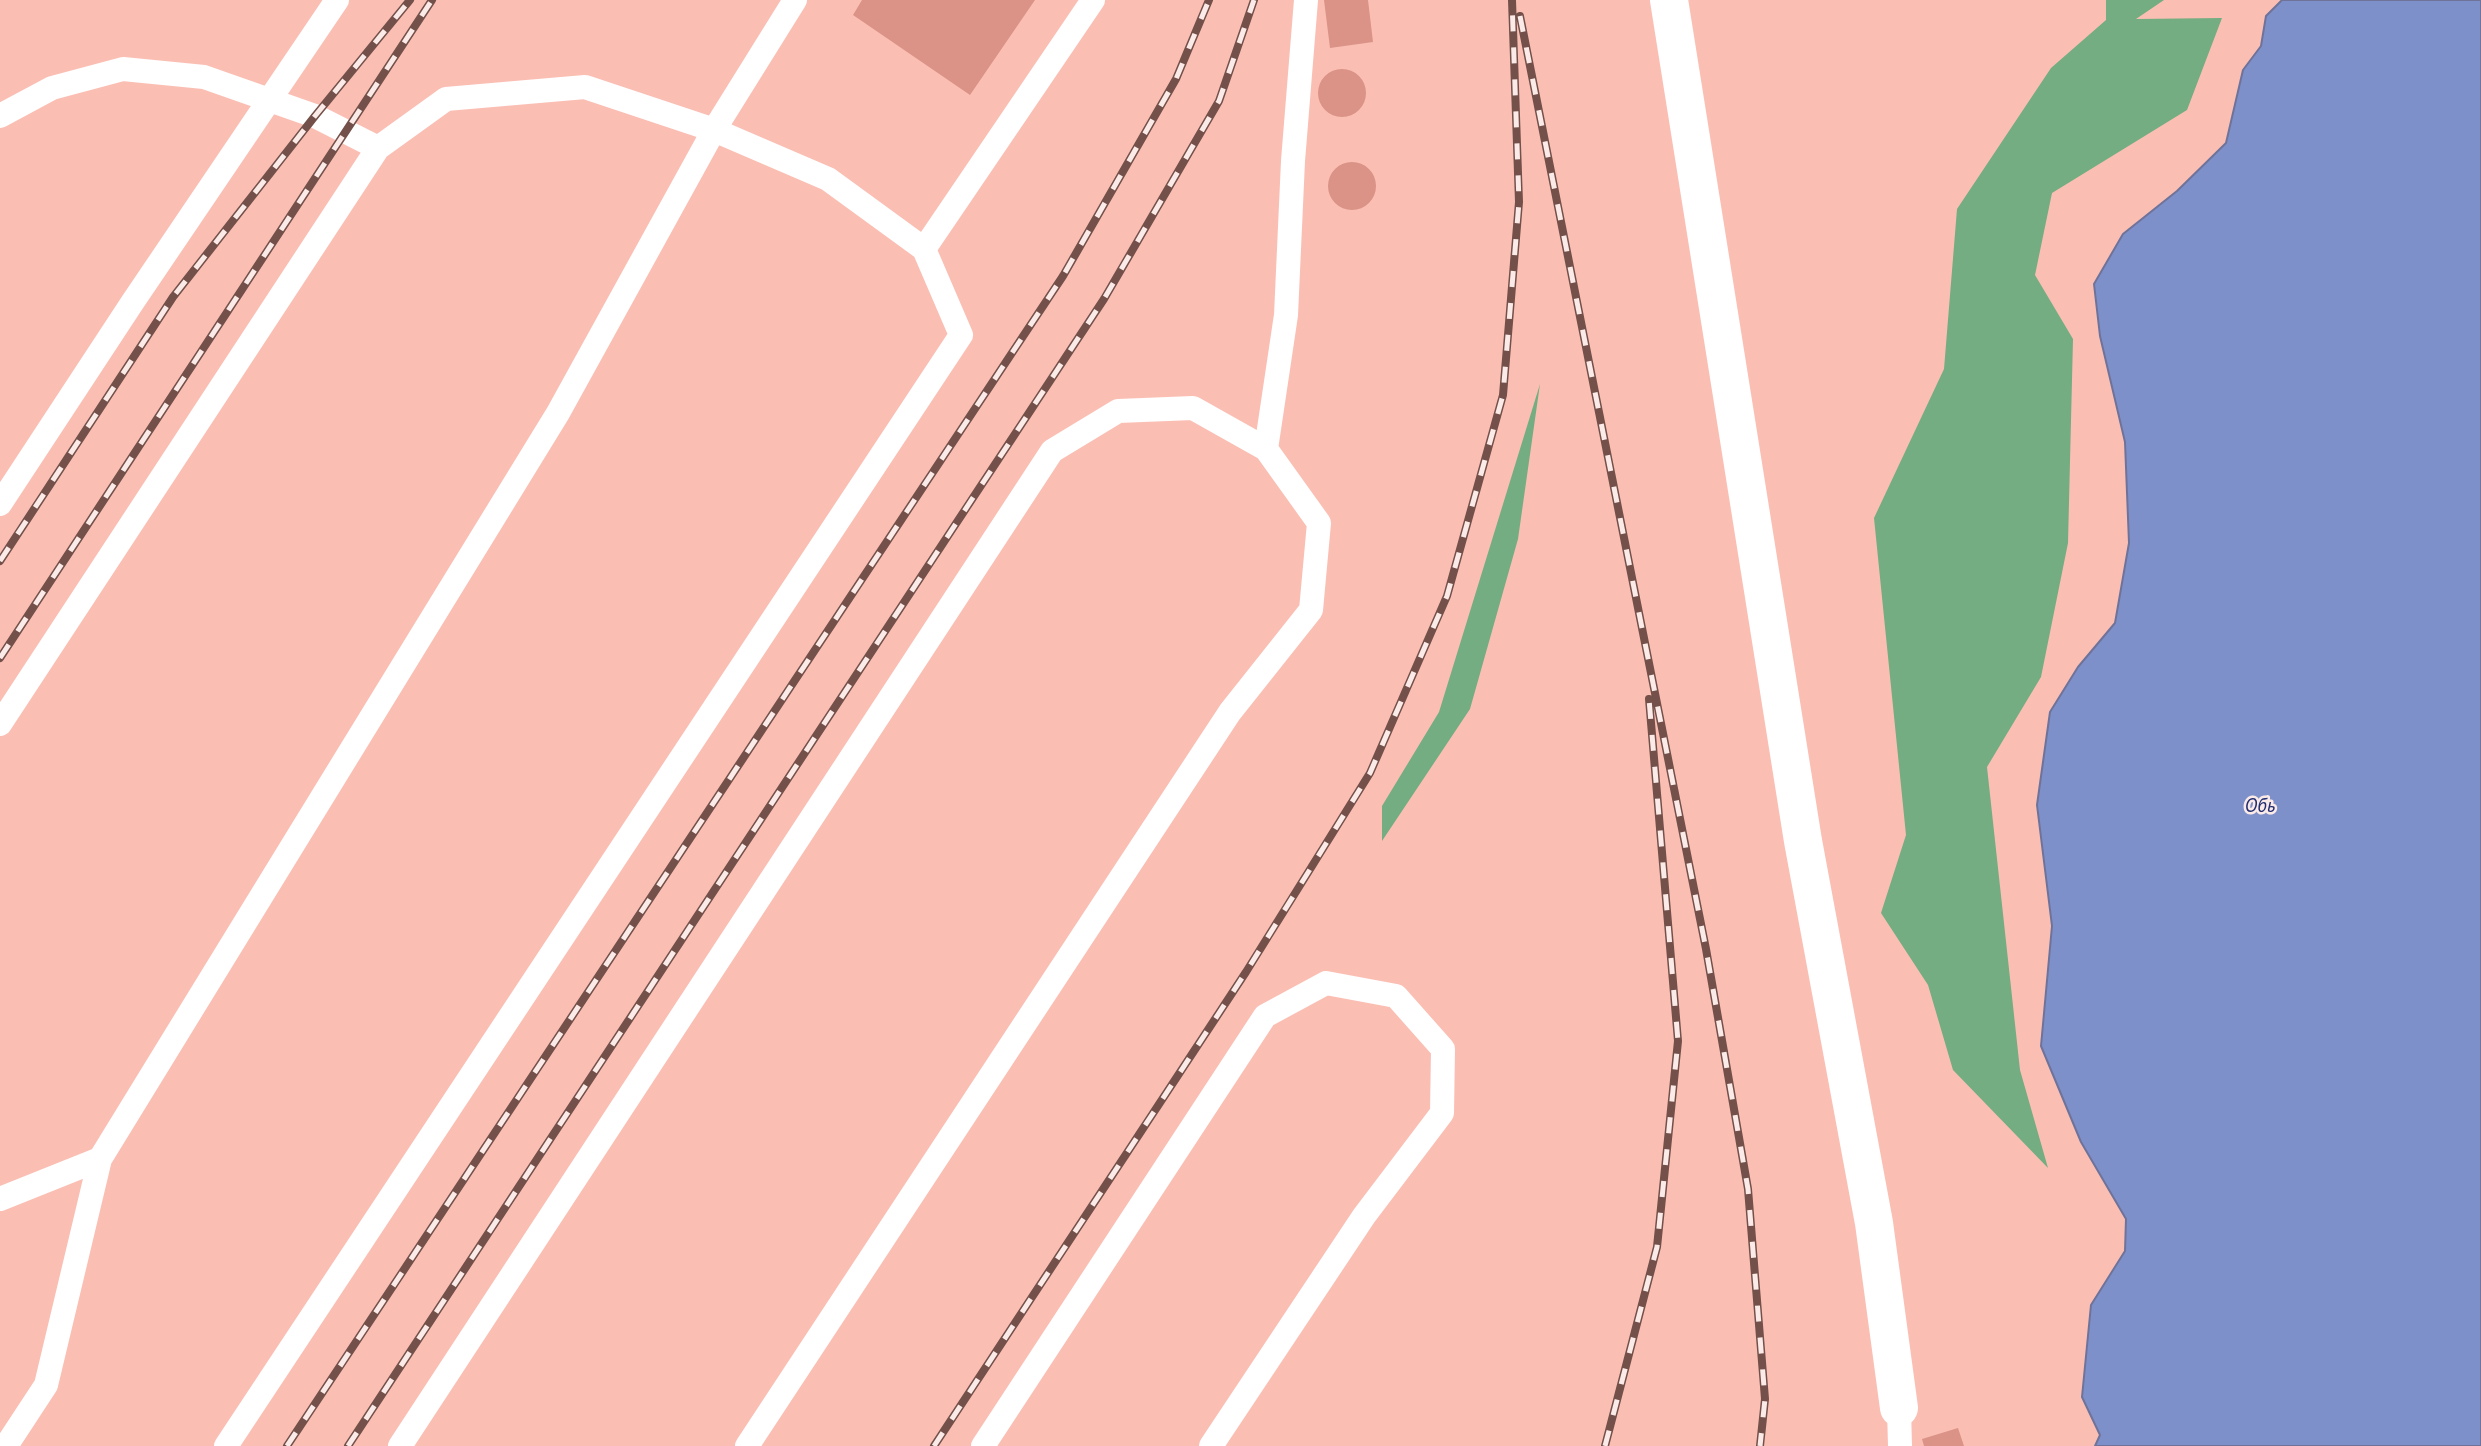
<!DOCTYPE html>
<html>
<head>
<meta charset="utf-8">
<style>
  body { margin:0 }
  canvas { display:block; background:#fabeb3 }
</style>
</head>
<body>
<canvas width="2481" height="1446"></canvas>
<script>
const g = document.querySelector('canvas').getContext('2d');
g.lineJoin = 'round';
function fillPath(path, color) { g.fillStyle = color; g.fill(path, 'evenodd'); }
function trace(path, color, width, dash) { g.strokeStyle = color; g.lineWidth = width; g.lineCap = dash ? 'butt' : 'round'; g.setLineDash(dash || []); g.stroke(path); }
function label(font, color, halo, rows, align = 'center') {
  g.font = font + ' "PT Sans",sans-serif'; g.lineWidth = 5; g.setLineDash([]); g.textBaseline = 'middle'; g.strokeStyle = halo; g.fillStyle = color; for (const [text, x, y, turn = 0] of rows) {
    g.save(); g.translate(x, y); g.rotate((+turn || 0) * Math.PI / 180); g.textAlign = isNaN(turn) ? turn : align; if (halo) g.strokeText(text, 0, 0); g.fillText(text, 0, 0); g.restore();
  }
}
fillPath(new Path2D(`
  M 2106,0 L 2164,0 L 2136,19 L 2222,18 L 2187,110 L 2052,193 L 2035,275 L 2073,339 L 2068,543 L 2041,677 L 1987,767 L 2020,1070 L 2048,1168 L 1953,1070 L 1928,985 L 1881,913 L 1906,835 L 1874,518 L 1944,369 L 1957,209 L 2051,68 L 2106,20 Z
  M 1540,384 L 1518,539 L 1470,709 L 1382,841 L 1382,806 L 1439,712 Z`), '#74ad81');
const water = new Path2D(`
  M 2282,0 L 2481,0 L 2481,1446 L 2095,1446 L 2100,1435 L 2082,1397 L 2091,1305 L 2125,1251 L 2126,1219 L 2081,1142 L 2041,1046 L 2052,926 L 2037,805 L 2050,712 L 2078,667 L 2115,623 L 2129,543 L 2125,442 L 2100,336 L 2094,284 L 2123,234 L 2177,191 L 2226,143 L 2243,70 L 2261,46 L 2266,16 Z`);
fillPath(water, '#7e90c9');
trace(water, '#6f739a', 2);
fillPath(new Path2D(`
  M 862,0 L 1035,0 L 970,95 L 853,15 Z
  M 1324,0 L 1368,0 L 1373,42 L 1330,48 Z
  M1318 93a24 24 0 1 1 48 0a24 24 0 1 1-48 0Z
  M1328 186a24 24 0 1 1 48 0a24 24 0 1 1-48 0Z
  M 1958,1428 L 1964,1446 L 1924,1446 L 1922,1439 Z`), '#da9386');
trace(new Path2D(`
  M 0,116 L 52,88 L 123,69 L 204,77 L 315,116 L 378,148
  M 924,249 L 1093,0
  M 1266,449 L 1286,315 L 1293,161 L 1306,0
  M 0,504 L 132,303 L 337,0
  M 0,724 L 378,148 L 446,99 L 585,87 L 714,130 L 828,179 L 924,249 L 961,335 L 226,1446
  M 0,1199 L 100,1159
  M 1899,1408 L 1900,1446
  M 6,1446 L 46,1385 L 100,1159 L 558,413 L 714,130 L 795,0
  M 400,1446 L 1052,451 L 1118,411 L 1193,408 L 1266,449 L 1319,523 L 1311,610 L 1230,712 L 747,1446
  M 983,1446 L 1265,1016 L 1326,983 L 1396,996 L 1443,1049 L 1442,1113 L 1364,1216 L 1211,1446`), '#fff', 24);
trace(new Path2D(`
  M 1669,0 L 1803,841 L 1874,1223 L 1899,1408`), '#fff', 38);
const rail = new Path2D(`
  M 1520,16 L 1706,949 L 1748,1189 L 1765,1399 L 1760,1446
  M 0,561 L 173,297 L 315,116 L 410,0
  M 0,658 L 432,0
  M 287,1446 L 1063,276 L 1176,79 L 1209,0
  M 348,1446 L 1104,299 L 1219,101 L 1254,0
  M 934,1446 L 1246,972 L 1370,773 L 1447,596 L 1503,395 L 1519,202 L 1512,0
  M 1605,1446 L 1657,1247 L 1678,1041 L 1649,699`);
trace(rail, '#74504a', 8);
trace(rail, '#fbebe8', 5, [16]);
label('italic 19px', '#212e72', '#fbebe8', [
  ["Обь",2260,807]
]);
</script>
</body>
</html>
